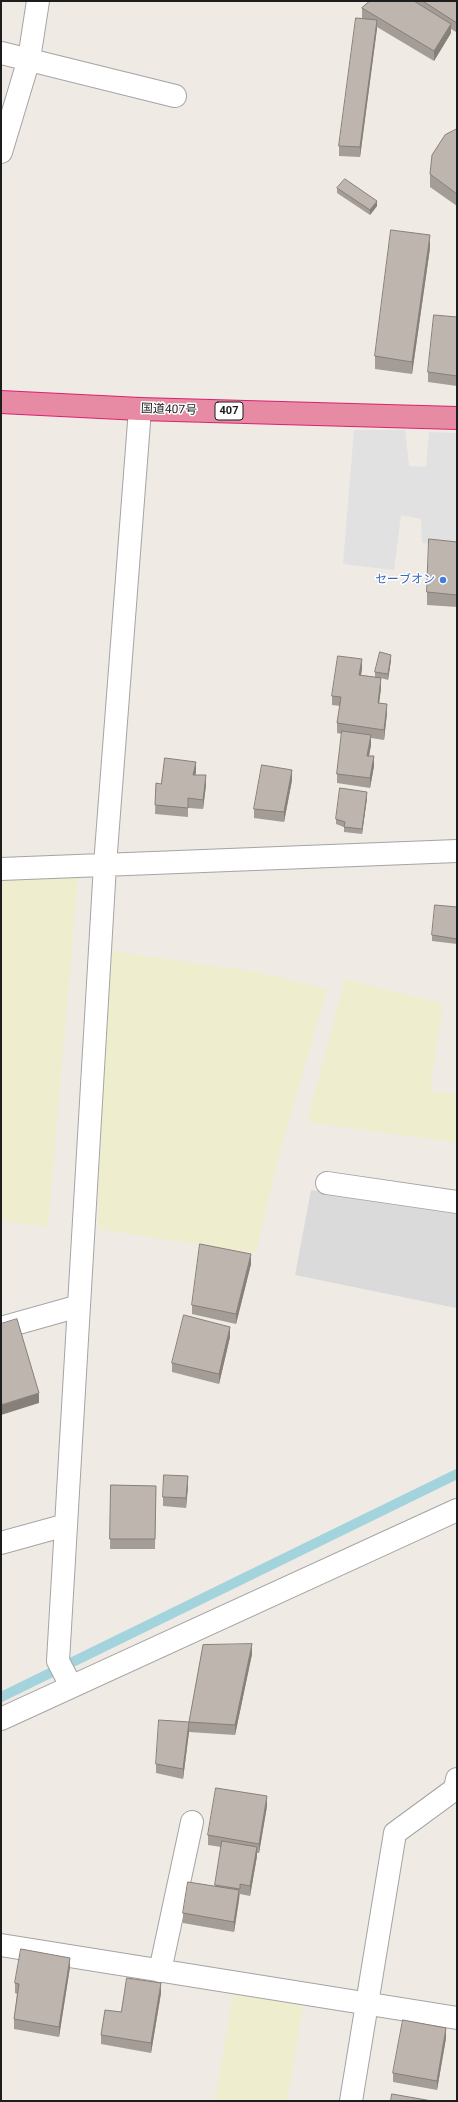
<!DOCTYPE html>
<html>
<head>
<meta charset="utf-8">
<style>
  body { margin:0 }
  #map { position:relative; width:458px; height:2102px; overflow:hidden; background:#efeae3; font-family:Roboto,sans-serif }
  canvas { display:block }
  .frame { position:absolute; inset:0; border:2px solid #1d1d1d; pointer-events:none }
</style>
</head>
<body>
<div id="map">
<canvas width="458" height="2102"></canvas>
<div class="frame"></div>
</div>
<script>
const g = document.querySelector('canvas').getContext('2d');
g.lineJoin = 'round';
function fillPath(path, color) { g.fillStyle = color; g.fill(path, 'evenodd'); }
function trace(path, color, width, dash) { g.strokeStyle = color; g.lineWidth = width; g.lineCap = dash ? 'butt' : 'round'; g.setLineDash(dash || []); g.stroke(path); }
function label(font, color, halo, rows, align = 'center') {
  g.font = font + ' Roboto,"Noto Sans JP",sans-serif'; g.lineWidth = 3; g.setLineDash([]); g.textBaseline = 'middle'; g.strokeStyle = halo; g.fillStyle = color; for (const [text, x, y, turn = 0] of rows) {
    g.save(); g.translate(x, y); g.rotate((+turn || 0) * Math.PI / 180); g.textAlign = isNaN(turn) ? turn : align; if (halo) g.strokeText(text, 0, 0); g.fillText(text, 0, 0); g.restore();
  }
}
fillPath(new Path2D(`
  M 311,1190 L 457,1214 L 456,1308 L 295,1275 Z`), '#dbdada');
fillPath(new Path2D(`
  M 78,877 L 48,1227 L 1,1220 L 1,880 Z
  M 103,950 L 258,972 L 327,989 L 278,1159 L 256,1253 L 98,1229 Z
  M 345,979 L 443,1004 L 430,1091 L 457,1094 L 457,1143 L 307,1122 Z
  M 234,1990 L 304,2002 L 287,2101 L 215,2101 Z`), '#eeedce');
fillPath(new Path2D(`
  M 354,430 L 405,430 L 409,466 L 426,467 L 429,432 L 457,433 L 457,546 L 422,543 L 421,519 L 401,515 L 394,570 L 343,564 Z`), '#e1e1e1');
trace(new Path2D(`
  M 1,1697 L 457,1474`), '#a3d4dd', 10);
const minor = new Path2D(`
  M 1,53 L 175,96
  M 1,152 L 29,59 L 38,1
  M 1,869 L 457,851
  M 327,1183 L 457,1202
  M 1,1328 L 79,1306
  M 1,1543 L 66,1525
  M 71,1686 L 58,1661 L 105,865 L 140,409
  M 1,1719 L 457,1510
  M 1,1945 L 457,2018
  M 160,1971 L 192,1822
  M 351,2101 L 395,1833 L 455,1789 L 457,1779`);
const highway = new Path2D(`
  M 1,402 L 140,409 L 457,418`);
trace(minor, '#a4a4a4', 24);
trace(highway, '#d92370', 24);
trace(minor, '#fff', 22);
trace(highway, '#e78aa3', 22);
fillPath(new Path2D(`
  M 370,1 L 457,1 L 457,30 L 456,32 L 451,29 L 451,33 L 434,61 L 377,27 L 360,157 L 339,156 L 339,146 L 363,19 L 362,18 L 362,8 Z
  M 457,129 L 457,206 L 430,187 L 430,174 Z
  M 337,188 L 377,206 L 370,215 L 337,193 Z
  M 430,248 L 412,374 L 375,369 L 375,356 Z
  M 457,317 L 457,386 L 428,382 L 428,372 Z
  M 457,542 L 457,607 L 427,605 L 427,592 Z
  M 391,660 L 388,680 L 381,678 L 381,688 L 379,703 L 387,713 L 384,740 L 371,738 L 371,745 L 369,756 L 374,766 L 370,788 L 337,783 L 337,774 L 342,734 L 337,733 L 337,723 L 340,706 L 332,705 L 332,696 L 362,669 L 361,675 L 375,677 L 375,672 Z
  M 196,772 L 195,775 L 206,785 L 203,809 L 188,808 L 188,817 L 155,814 L 156,783 L 161,784 Z
  M 292,780 L 284,822 L 254,818 L 254,809 Z
  M 367,798 L 362,834 L 344,832 L 344,827 L 336,824 L 336,819 Z
  M 457,907 L 457,944 L 432,941 L 432,935 Z
  M 251,1264 L 236,1324 L 192,1314 L 192,1305 Z
  M 230,1337 L 219,1384 L 172,1372 L 172,1363 Z
  M 111,1485 L 156,1486 L 155,1549 L 110,1549 Z
  M 188,1486 L 186,1508 L 163,1506 L 163,1497 Z
  M 252,1654 L 235,1735 L 189,1732 L 183,1779 L 156,1773 L 156,1764 L 189,1722 Z
  M 267,1806 L 259,1853 L 257,1853 L 257,1856 L 250,1896 L 240,1894 L 234,1932 L 183,1923 L 183,1913 L 215,1886 L 221,1847 L 208,1845 L 208,1835 Z
  M 70,1967 L 59,2037 L 14,2029 L 14,2019 L 17,1994 L 15,1993 L 15,1983 Z
  M 161,1993 L 151,2053 L 101,2044 L 101,2035 L 121,2012 Z
  M 446,2038 L 437,2090 L 393,2082 L 393,2073 Z`), '#a49c96');
fillPath(new Path2D(`
  M 377,20 L 377,29 L 360,157 L 360,147 Z
  M 457,20 L 457,30 L 456,32 L 456,22 Z
  M 451,24 L 451,33 L 434,61 L 434,51 Z
  M 377,201 L 377,206 L 370,215 L 370,210 Z
  M 430,235 L 430,248 L 412,374 L 412,362 Z
  M 391,655 L 391,660 L 388,680 L 388,674 Z
  M 362,659 L 362,669 L 359,685 L 359,675 Z
  M 381,678 L 381,688 L 378,712 L 378,703 Z
  M 387,704 L 387,713 L 384,740 L 384,730 Z
  M 371,735 L 371,745 L 367,766 L 367,756 Z
  M 374,756 L 374,766 L 370,788 L 370,778 Z
  M 196,762 L 196,772 L 193,785 L 193,775 Z
  M 292,770 L 292,780 L 284,822 L 284,812 Z
  M 206,775 L 206,785 L 203,809 L 203,800 Z
  M 367,792 L 367,798 L 362,834 L 362,829 Z
  M 251,1254 L 251,1264 L 236,1324 L 236,1314 Z
  M 230,1327 L 230,1337 L 219,1384 L 219,1374 Z
  M 39,1393 L 39,1403 L 1,1415 L 1,1405 Z
  M 188,1476 L 188,1486 L 186,1508 L 186,1498 Z
  M 252,1644 L 252,1654 L 235,1735 L 235,1725 Z
  M 189,1722 L 189,1732 L 183,1779 L 183,1769 Z
  M 267,1796 L 267,1806 L 259,1853 L 259,1844 Z
  M 257,1847 L 257,1856 L 250,1896 L 250,1886 Z
  M 239,1890 L 239,1899 L 234,1932 L 234,1922 Z
  M 70,1958 L 70,1967 L 59,2037 L 59,2027 Z
  M 161,1983 L 161,1993 L 151,2053 L 151,2043 Z
  M 446,2028 L 446,2038 L 437,2090 L 437,2081 Z`), '#867f7a');
const building = new Path2D(`
  M 370,1 L 414,1 L 451,24 L 434,51 L 362,8 Z
  M 423,1 L 457,1 L 457,20 L 456,22 Z
  M 356,18 L 377,20 L 360,147 L 339,146 Z
  M 457,129 L 457,194 L 430,174 L 432,155 L 445,135 Z
  M 345,179 L 377,201 L 370,210 L 337,188 Z
  M 391,230 L 430,235 L 412,362 L 375,356 Z
  M 434,315 L 457,317 L 457,376 L 428,372 Z
  M 429,539 L 457,542 L 457,595 L 427,592 Z
  M 380,652 L 391,655 L 388,674 L 375,672 Z
  M 338,656 L 362,659 L 359,675 L 381,678 L 378,703 L 387,704 L 384,730 L 337,723 L 341,697 L 332,696 Z
  M 342,731 L 371,735 L 367,756 L 374,756 L 370,778 L 337,774 Z
  M 165,758 L 196,762 L 193,775 L 206,775 L 203,800 L 188,798 L 188,808 L 155,805 L 156,783 L 161,784 Z
  M 262,765 L 292,770 L 284,812 L 254,809 Z
  M 340,788 L 367,792 L 362,829 L 344,827 L 345,822 L 336,819 Z
  M 435,905 L 457,907 L 457,939 L 432,935 Z
  M 200,1244 L 251,1254 L 236,1314 L 192,1305 Z
  M 184,1315 L 230,1327 L 219,1374 L 172,1363 Z
  M 17,1319 L 39,1393 L 1,1405 L 1,1324 Z
  M 164,1475 L 188,1476 L 186,1498 L 163,1497 Z
  M 111,1485 L 156,1486 L 155,1539 L 110,1539 Z
  M 252,1644 L 235,1725 L 189,1722 L 203,1645 Z
  M 159,1720 L 189,1722 L 183,1769 L 156,1764 Z
  M 216,1788 L 267,1796 L 259,1844 L 208,1835 Z
  M 222,1841 L 257,1847 L 250,1886 L 240,1884 L 240,1889 L 215,1885 Z
  M 188,1882 L 239,1890 L 234,1922 L 183,1913 Z
  M 21,1949 L 70,1958 L 59,2027 L 14,2019 L 19,1984 L 15,1983 Z
  M 127,1978 L 161,1983 L 151,2043 L 101,2035 L 105,2010 L 121,2012 Z
  M 403,2020 L 446,2028 L 437,2081 L 393,2073 Z
  M 392,2094 L 432,2101 L 391,2101 Z`);
fillPath(building, '#bfb5af');
trace(building, '#867f7a', 1);
for (const [x, y, r, color] of [
  [443,580,4,"#3f7fe0"]
]) { const dot = new Path2D(); dot.arc(x, y, r, 0, 2 * Math.PI); g.fillStyle = color; g.fill(dot); trace(dot, '#fff', 1.5); }
for (const [x, y, w] of [
  [229,411,28]
]) { const box = new Path2D(); box.roundRect(x - w / 2, y - 9, w, 18, 3); g.fillStyle = '#fff'; g.fill(box); trace(box, '#1d1d1d', 1); }
label('bold 11px', '#1d1d1d', null, [
  ["407",229,411]
]);
label('12px', '#1d1d1d', '#fff', [
  ["国道407号",169,410,2]
]);
label('12px', '#366cbe', '#fff', [
  ["セーブオン",435,580]
], 'right');
</script>
</body>
</html>
